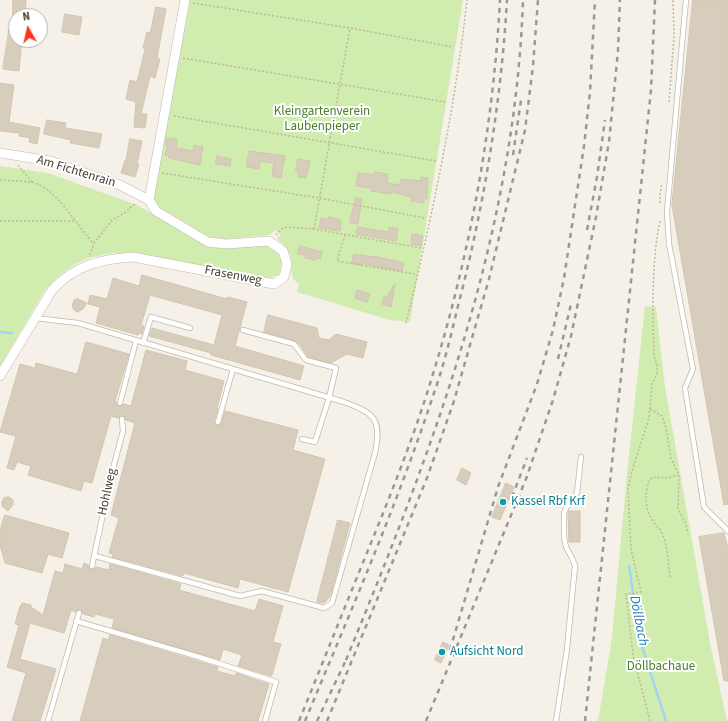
<!DOCTYPE html>
<html>
<head>
<meta charset="utf-8">
<style>
  body { margin:0 }
  #map { position:relative; width:728px; height:721px; overflow:hidden; background:#f5f1e8; font-family:"Source Sans 3",sans-serif }
  canvas { display:block }
  .north { position:absolute; left:8px; top:8px; width:40px; height:40px; box-sizing:border-box; background:#fff; border:1px solid #b6b3af; border-radius:50%; rotate:352deg; font-size:11px; font-weight:700; line-height:16px; text-align:center; color:#494136 }
  .north::after { content:''; display:block; margin:auto; width:14px; height:18px; background:#ff3515; clip-path:polygon(50% 0,100% 100%,50% 72%,0 100%) }
</style>
</head>
<body>
<div id="map">
<canvas width="728" height="721"></canvas>
<div class="north">N</div>
</div>
<script>
const g = document.querySelector('canvas').getContext('2d');
g.lineJoin = 'round';
function fillPath(path, color) { g.fillStyle = color; g.fill(path, 'evenodd'); }
function trace(path, color, width, dash) { g.strokeStyle = color; g.lineWidth = width; g.lineCap = dash ? 'butt' : 'round'; g.setLineDash(dash || []); g.stroke(path); }
function label(font, color, halo, rows, align = 'center') {
  g.font = font + ' "Source Sans 3",sans-serif'; g.lineWidth = 4; g.setLineDash([]); g.textBaseline = 'middle'; g.strokeStyle = halo; g.fillStyle = color; for (const [text, x, y, turn = 0] of rows) {
    g.save(); g.translate(x, y); g.rotate((+turn || 0) * Math.PI / 180); g.textAlign = isNaN(turn) ? turn : align; if (halo) g.strokeText(text, 0, 0); g.fillText(text, 0, 0); g.restore();
  }
}
fillPath(new Path2D(`
  M 190,0 L 463,0 L 410,322 L 390,320 L 297,292 L 299,284 C 287,277 294,265 290,254 C 287,247 282,243 277,239 L 281,234 L 275,230 L 269,235 L 225,239 L 210,237 L 158,207 L 153,196 Z
  M 0,166 L 48,173 L 137,205 L 207,245 L 220,248 L 265,245 L 277,250 L 282,262 L 279,275 L 265,279 L 135,253 L 113,253 L 88,258 L 75,264 L 58,276 L 45,290 L 0,366 Z
  M 645,306 L 656,307 L 665,387 L 711,648 L 727,721 L 598,721 L 612,638 L 627,473 Z`), '#d1ecaf');
trace(new Path2D(`
  M 0,332 L 12,333
  M 629,566 L 633,593 L 637,631 L 666,721`), '#a1d4f5', 2.5);
const building = new Path2D(`
  M 13,0 L 26,0 L 25,16 L 13,16 Z
  M 693,0 L 728,0 L 728,504 L 724,505 L 672,205 Z
  M 156,7 L 166,9 L 157,58 L 160,59 L 155,78 L 150,76 L 141,114 L 147,114 L 145,128 L 134,127 L 136,102 L 126,99 L 130,80 L 137,82 L 145,49 L 143,48 L 147,32 L 150,33 Z
  M 65,14 L 82,17 L 79,35 L 62,32 Z
  M 9,31 L 16,33 L 16,40 L 24,40 L 22,48 L 21,47 L 19,71 L 3,69 Z
  M 0,83 L 14,85 L 9,122 L 40,128 L 37,144 L 29,142 L 30,138 L 19,136 L 20,133 L 0,131 Z
  M 47,120 L 66,123 L 65,128 L 102,134 L 99,148 L 70,143 L 71,140 L 44,134 Z
  M 167,138 L 177,139 L 176,148 L 193,151 L 194,145 L 203,147 L 200,165 L 169,158 L 169,156 L 165,155 L 168,145 L 166,145 Z
  M 130,139 L 142,141 L 137,164 L 139,164 L 135,177 L 121,173 L 125,160 L 126,160 Z
  M 249,151 L 285,156 L 281,178 L 272,176 L 274,163 L 260,161 L 259,169 L 247,167 Z
  M 217,156 L 231,159 L 230,166 L 216,164 Z
  M 298,159 L 310,161 L 306,178 L 298,177 L 298,170 L 296,170 Z
  M 375,172 L 388,174 L 387,183 L 400,185 L 401,179 L 421,181 L 421,177 L 428,178 L 427,199 L 424,198 L 424,203 L 411,201 L 412,197 L 392,192 L 392,194 L 371,191 L 372,188 L 356,186 L 358,173 L 374,175 Z
  M 356,198 L 362,199 L 358,224 L 350,223 Z
  M 329,217 L 341,220 L 340,231 L 319,228 L 321,218 L 328,220 Z
  M 358,227 L 389,232 L 389,227 L 398,229 L 396,241 L 356,234 Z
  M 415,234 L 423,236 L 421,246 L 411,244 L 412,235 Z
  M 300,246 L 322,252 L 320,259 L 316,258 L 315,260 L 305,258 L 306,255 L 298,254 Z
  M 354,254 L 374,257 L 374,256 L 404,263 L 402,271 L 387,268 L 387,269 L 362,263 L 361,265 L 352,263 Z
  M 142,275 L 227,299 L 228,297 L 247,302 L 235,346 L 304,366 L 300,380 L 211,355 L 211,353 L 149,336 L 152,328 L 214,345 L 222,315 L 150,295 L 141,325 L 144,326 L 142,334 L 139,333 L 138,335 L 96,323 L 100,307 L 88,304 L 90,295 L 107,299 L 113,278 L 139,286 Z
  M 395,284 L 391,307 L 382,304 L 384,297 L 386,297 Z
  M 357,290 L 370,294 L 367,302 L 355,298 Z
  M 78,299 L 87,303 L 83,309 L 78,312 L 74,310 L 72,306 L 74,300 Z
  M 268,315 L 317,328 L 319,338 L 329,340 L 336,334 L 367,342 L 363,358 L 347,354 L 331,363 L 308,357 L 299,343 L 295,341 L 264,332 Z
  M 86,342 L 129,354 L 115,401 L 119,406 L 121,406 L 124,404 L 131,406 L 146,350 L 187,361 L 185,370 L 224,381 L 217,408 L 218,409 L 214,421 L 216,425 L 219,426 L 221,424 L 225,411 L 298,430 L 293,450 L 325,459 L 288,592 L 240,579 L 238,588 L 184,573 L 183,576 L 112,557 L 113,554 L 109,553 L 119,518 L 111,515 L 135,423 L 126,420 L 123,415 L 120,416 L 118,418 L 111,416 L 92,483 L 84,481 L 81,491 L 28,475 L 31,466 L 17,462 L 14,470 L 7,468 L 16,436 L 0,432 L 20,364 L 35,368 L 36,363 L 77,374 Z
  M 462,468 L 471,473 L 466,485 L 457,480 Z
  M 506,483 L 514,487 L 500,520 L 492,517 Z
  M 9,497 L 13,500 L 13,505 L 8,511 L 2,506 L 2,502 L 4,498 Z
  M 569,511 L 580,511 L 580,542 L 569,542 L 568,514 Z
  M 5,515 L 69,533 L 62,558 L 48,554 L 42,573 L 5,563 L 0,545 L 0,531 Z
  M 338,520 L 350,523 L 331,594 L 328,599 L 324,603 L 317,602 Z
  M 724,533 L 728,549 L 728,681 L 724,681 L 699,537 Z
  M 84,563 L 88,565 L 89,568 L 91,570 L 94,569 L 96,567 L 109,570 L 110,564 L 181,584 L 179,590 L 255,611 L 259,599 L 283,606 L 273,642 L 281,644 L 272,675 L 271,676 L 238,666 L 242,655 L 223,649 L 220,660 L 112,628 L 114,619 L 95,614 L 94,617 L 83,614 L 82,611 L 80,609 L 75,612 L 71,610 L 64,633 L 30,623 L 20,659 L 56,669 L 40,721 L 12,721 L 26,673 L 7,667 L 19,625 L 15,624 L 20,606 L 21,606 L 22,603 L 31,605 L 31,607 L 43,615 L 55,571 L 63,573 L 65,564 L 82,569 Z
  M 110,635 L 218,667 L 217,671 L 235,676 L 236,673 L 269,684 L 258,721 L 80,721 L 103,638 L 108,640 Z
  M 443,642 L 449,645 L 441,663 L 435,660 Z`);
fillPath(building, '#d7cdbd');
trace(building, '#d3c4af', 1);
const lane = new Path2D(`
  M 686,0 L 667,212 L 669,244 L 693,369 L 685,388 L 704,507 L 728,531
  M 35,318 L 78,323 L 344,402 C 375,413 382,420 375,453 L 332,603 L 324,608 L 262,591 L 240,596 L 95,556
  M 243,330 L 294,344 L 306,360 L 336,368 L 329,398 L 315,442 L 302,439
  M 143,343 L 151,317 L 190,328
  M 120,403 L 136,341
  M 218,422 L 233,369
  M 92,566 L 111,476 L 123,431 L 122,419
  M 76,621 L 199,657 L 276,682 L 265,721
  M 48,721 L 79,613
  M 556,721 L 567,649 L 575,566 L 572,558 L 566,547 L 564,537 L 564,513 L 567,506 L 577,493 L 581,457`);
const street = new Path2D(`
  M 0,153 L 50,161 L 120,185 L 149,200
  M 0,376 L 52,290 C 75,265 101,259 133,257 L 274,284 L 284,277 L 287,264 L 283,251 L 269,241 L 226,244 L 208,242 L 156,211 L 149,200 L 185,0`);
trace(lane, '#c1b9aa', 6);
trace(street, '#c1b9aa', 10);
trace(new Path2D(`
  M 193,3 L 350,28 L 453,47
  M 183,58 L 446,102
  M 669,102 L 674,37 L 673,0
  M 174,116 L 436,161
  M 162,173 L 319,198 L 425,218
  M 0,180 L 32,182 L 18,165
  M 32,182 C 37,184 42,186 46,189 C 63,200 79,228 93,243
  M 660,203 L 660,195 L 662,183
  M 0,221 L 74,221
  M 314,229 L 350,28
  M 276,235 L 284,227 L 314,229 L 421,248
  M 345,235 L 337,261 L 415,274
  M 90,255 L 94,243 L 112,220 L 126,212 L 133,205 L 137,204
  M 406,323 C 432,217 455,109 467,0
  M 650,409 L 662,416 L 666,428 L 671,458 L 679,475 L 678,509 L 686,524 L 688,534
  M 670,577 C 668,562 668,545 661,531 C 659,528 656,525 653,521 C 644,508 645,494 649,480 L 653,477 L 668,478 L 678,475
  M 650,721 L 633,655 L 626,594 L 641,592 L 631,549 L 628,489 L 632,471 L 649,418 L 652,384 L 657,374 L 657,365 L 654,356 C 654,345 653,334 653,322 C 653,289 653,254 660,221`), '#c4b59a', 1.5, [2, 2]);
trace(lane, '#fff', 4.5);
trace(street, '#fff', 9);
trace(new Path2D(`
  M 513,155 L 521,100
  M 587,230 L 597,177 L 605,120
  M 558,359 L 571,304
  M 512,497 L 527,458
  M 450,650 L 498,487 L 537,384 L 553,330 L 564,278 L 584,146 L 590,92 L 595,0
  M 346,660 C 434,446 515,234 523,0
  M 299,721 C 321,667 342,614 364,560 C 387,504 410,447 428,390 C 468,264 493,132 500,0
  M 305,721 C 350,613 397,505 434,393 C 444,365 451,335 458,306 C 484,206 501,103 507,0
  M 317,721 L 347,658
  M 327,721 L 427,478 L 454,401 L 474,331 L 489,279 L 525,130 L 533,66 L 538,0
  M 426,721 L 526,479 L 553,400 L 571,336 L 596,217 L 609,142 L 618,51 L 620,0
  M 585,721 L 651,90 L 655,0`), '#989898', 2.5, [5, 5]);
for (const [x, y, r, color] of [
  [503,502,4,"#0f9aa8"],
  [442,652,4,"#0f9aa8"]
]) { const dot = new Path2D(); dot.arc(x, y, r, 0, 2 * Math.PI); g.fillStyle = color; g.fill(dot); trace(dot, '#fff', 1.5); }
label('13px', '#497f25', '#fff', [
  ["Kleingartenverein",322,112],
  ["Laubenpieper",322,127],
  ["Döllbachaue",661,667]
]);
label('13px', '#494136', '#fff', [
  ["Am Fichtenrain",76,172,17],
  ["Frasenweg",233,276,11],
  ["Hohlweg",108,492,-78]
]);
label('13px', '#0d838f', '#fff', [
  ["Kassel Rbf Krf",511,502],
  ["Aufsicht Nord",450,652]
], 'left');
label('italic 14px', '#277ab4', '#fff', [
  ["Döllbach",638,621,79]
]);
</script>
</body>
</html>
